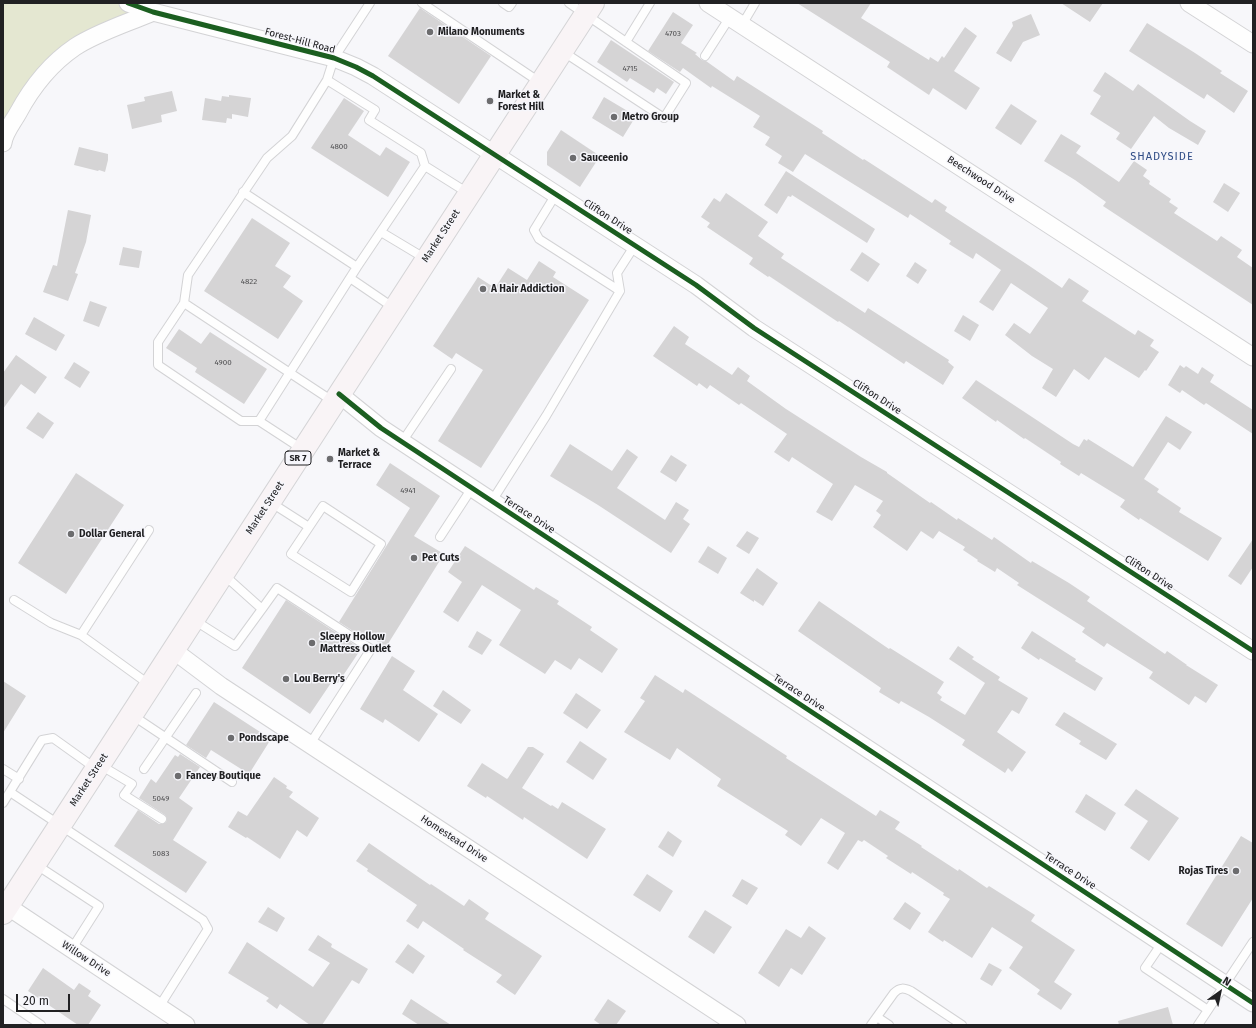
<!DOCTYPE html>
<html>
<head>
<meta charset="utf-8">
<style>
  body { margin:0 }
  #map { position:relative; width:1256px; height:1028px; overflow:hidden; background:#f7f7fa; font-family:"Fira Sans",sans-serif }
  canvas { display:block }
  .frame { position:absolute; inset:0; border:4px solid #212123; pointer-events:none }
  .north { position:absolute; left:1200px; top:972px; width:40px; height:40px; -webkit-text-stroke:3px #f6f6fb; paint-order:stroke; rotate:33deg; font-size:11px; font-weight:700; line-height:16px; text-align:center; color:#212123 }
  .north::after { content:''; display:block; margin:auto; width:14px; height:18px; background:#212123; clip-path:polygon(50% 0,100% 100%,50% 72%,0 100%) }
  .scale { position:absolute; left:16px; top:994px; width:54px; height:18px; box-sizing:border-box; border:2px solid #212123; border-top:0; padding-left:5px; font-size:12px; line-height:14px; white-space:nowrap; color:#212123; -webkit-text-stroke:3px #f6f6fb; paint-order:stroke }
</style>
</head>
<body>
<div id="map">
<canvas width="1256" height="1028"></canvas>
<div class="frame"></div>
<div class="north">N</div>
<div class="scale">20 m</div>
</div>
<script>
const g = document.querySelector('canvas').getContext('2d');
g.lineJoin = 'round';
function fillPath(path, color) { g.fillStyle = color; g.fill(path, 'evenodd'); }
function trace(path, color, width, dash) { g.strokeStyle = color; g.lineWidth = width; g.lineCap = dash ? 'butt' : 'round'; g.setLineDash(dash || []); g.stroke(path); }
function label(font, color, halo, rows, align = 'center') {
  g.font = font + ' "Fira Sans",sans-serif'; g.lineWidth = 3; g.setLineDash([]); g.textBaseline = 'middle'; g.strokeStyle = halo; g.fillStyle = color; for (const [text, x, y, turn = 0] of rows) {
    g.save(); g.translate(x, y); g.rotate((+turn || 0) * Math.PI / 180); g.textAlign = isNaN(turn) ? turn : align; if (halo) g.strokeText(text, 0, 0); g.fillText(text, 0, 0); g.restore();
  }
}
fillPath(new Path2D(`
  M 3,3 L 128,3 L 153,12 L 75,47 L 3,141 Z`), '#e4e7d1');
fillPath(new Path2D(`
  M 797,3 L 871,3 L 861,18 L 929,60 L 930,57 L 938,62 L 942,56 L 944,58 L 965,27 L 977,36 L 954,71 L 980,88 L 966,110 L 933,88 L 929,95 L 887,67 L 890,62 Z
  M 1061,3 L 1103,3 L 1090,22 Z
  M 420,8 L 491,56 L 459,104 L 388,56 Z
  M 673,12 L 693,25 L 681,43 L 697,53 L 695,54 L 702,60 L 706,61 L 734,81 L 737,76 L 823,131 L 822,133 L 863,160 L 864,159 L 932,203 L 935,199 L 947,207 L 945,211 L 1028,265 L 1062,288 L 1069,278 L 1089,291 L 1082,301 L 1135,335 L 1138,330 L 1154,340 L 1150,346 L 1159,352 L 1146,371 L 1145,370 L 1139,378 L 1105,357 L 1089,380 L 1074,369 L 1056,397 L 1042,388 L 1053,369 L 1032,356 L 1005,335 L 1014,323 L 1030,334 L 1048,308 L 1011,283 L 993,311 L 979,302 L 1001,270 L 976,253 L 973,259 L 949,244 L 951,241 L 910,214 L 908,218 L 805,154 L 793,172 L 778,163 L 782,156 L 765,145 L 770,137 L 753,127 L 760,116 L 712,86 L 711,88 L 683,68 L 680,72 L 648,51 Z
  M 1031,14 L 1040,35 L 1023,42 L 1011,62 L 996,53 L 1013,26 L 1012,22 Z
  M 1147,23 L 1195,53 L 1222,71 L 1220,73 L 1248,91 L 1234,113 L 1207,94 L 1204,99 L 1129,51 Z
  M 611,40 L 674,82 L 666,94 L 657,88 L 654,93 L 630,78 L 627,82 L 597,62 Z
  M 1105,72 L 1133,91 L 1138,84 L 1190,121 L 1206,131 L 1198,145 L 1169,128 L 1154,116 L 1131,149 L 1116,139 L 1120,133 L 1090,114 L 1101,96 L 1093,91 Z
  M 172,91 L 177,111 L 161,115 L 162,122 L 132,129 L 127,105 L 145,101 L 144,97 Z
  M 229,95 L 251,98 L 248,117 L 232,114 L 232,119 L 227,118 L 226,123 L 202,120 L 205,98 L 221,101 L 222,96 L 229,97 Z
  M 604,97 L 636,116 L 623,137 L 592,118 Z
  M 344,98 L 364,111 L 348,135 L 380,156 L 386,147 L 410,162 L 388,197 L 311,148 Z
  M 1011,104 L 1037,121 L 1021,145 L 995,128 Z
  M 561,130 L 600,156 L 580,187 L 547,165 L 547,152 Z
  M 1061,134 L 1081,146 L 1076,153 L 1119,182 L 1134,161 L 1147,170 L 1143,176 L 1150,181 L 1149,184 L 1171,199 L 1169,202 L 1178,208 L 1174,213 L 1217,241 L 1221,236 L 1242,250 L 1237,257 L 1253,268 L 1253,305 L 1103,206 L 1106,202 L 1075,180 L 1044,161 Z
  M 79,147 L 108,154 L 108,160 L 105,172 L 99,170 L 98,171 L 74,165 Z
  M 786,171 L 875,229 L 867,243 L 792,195 L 791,197 L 788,196 L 777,214 L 764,205 Z
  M 1224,183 L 1240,193 L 1228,212 L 1213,202 Z
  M 726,193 L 768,222 L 758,236 L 784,254 L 781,258 L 865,313 L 868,308 L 949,360 L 948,362 L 954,367 L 943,385 L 906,361 L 904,364 L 839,321 L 838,322 L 769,276 L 768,277 L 749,264 L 753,258 L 707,227 L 710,223 L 701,217 L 714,198 L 720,202 Z
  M 68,210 L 91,215 L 86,242 L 75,273 L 78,274 L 68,301 L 43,292 L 53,265 L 57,266 Z
  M 252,218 L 290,243 L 275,266 L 291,276 L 283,287 L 303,301 L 278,339 L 204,291 Z
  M 123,247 L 142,251 L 139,268 L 119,265 Z
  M 862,252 L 880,264 L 868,282 L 850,270 Z
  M 539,261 L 556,272 L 553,277 L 589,300 L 481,468 L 438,441 L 483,370 L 456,353 L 452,359 L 433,346 L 478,277 L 495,288 L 508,268 L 527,280 Z
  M 915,262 L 927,270 L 918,284 L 906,276 Z
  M 90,301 L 107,307 L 99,327 L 83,321 Z
  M 963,315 L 979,325 L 970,341 L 954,331 Z
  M 34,317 L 65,335 L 56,351 L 25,334 Z
  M 674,326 L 689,337 L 685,344 L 732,375 L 738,367 L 750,376 L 747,381 L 786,409 L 861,457 L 887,472 L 887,473 L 930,503 L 931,502 L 957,520 L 958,518 L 992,540 L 994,537 L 1031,563 L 1032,561 L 1069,583 L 1090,597 L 1087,601 L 1165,654 L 1167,651 L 1187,665 L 1186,665 L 1218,685 L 1206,703 L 1195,696 L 1189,705 L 1149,678 L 1153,672 L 1107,643 L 1104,647 L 1082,632 L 1085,628 L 1017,585 L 1019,583 L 997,568 L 995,572 L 977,561 L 978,560 L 963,550 L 965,547 L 939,531 L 933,539 L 921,531 L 907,551 L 873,527 L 881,515 L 876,511 L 883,501 L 855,485 L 832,521 L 816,512 L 833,484 L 792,457 L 789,462 L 774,452 L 787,434 L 741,403 L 739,405 L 710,385 L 707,389 L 699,383 L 697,386 L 653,356 Z
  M 179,329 L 201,344 L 210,332 L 267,369 L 244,404 L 195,372 L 197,368 L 166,348 Z
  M 16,355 L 47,377 L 35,394 L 21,384 L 3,409 L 3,373 Z
  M 74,362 L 90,372 L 80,388 L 64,378 Z
  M 1180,365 L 1184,368 L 1186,366 L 1198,374 L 1202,367 L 1214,375 L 1210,382 L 1253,410 L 1253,434 L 1206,403 L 1204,405 L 1182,390 L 1180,393 L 1168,385 Z
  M 976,380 L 1073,444 L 1079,447 L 1084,439 L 1087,441 L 1088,439 L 1133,467 L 1166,416 L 1192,432 L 1180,450 L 1168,442 L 1144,479 L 1159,489 L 1157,492 L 1181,508 L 1179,512 L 1222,538 L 1208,561 L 1140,518 L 1139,520 L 1120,507 L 1125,500 L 1081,473 L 1079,476 L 1060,464 L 1061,462 L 1025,438 L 1024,439 L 997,420 L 996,422 L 962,398 Z
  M 38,412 L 54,423 L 43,439 L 26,428 Z
  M 570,444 L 612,471 L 627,449 L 638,457 L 617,488 L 665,520 L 676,502 L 689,510 L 683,519 L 690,524 L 671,553 L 598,505 L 550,476 Z
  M 671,455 L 687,465 L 676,482 L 660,472 Z
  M 390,463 L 440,496 L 414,536 L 444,554 L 386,647 L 369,636 L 367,640 L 339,622 L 410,508 L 376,485 Z
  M 76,473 L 124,505 L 66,594 L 18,563 Z
  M 747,531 L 759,538 L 749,554 L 736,546 Z
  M 1253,539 L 1253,567 L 1241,585 L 1228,576 Z
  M 465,546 L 534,590 L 536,587 L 559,601 L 557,604 L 592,627 L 590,630 L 618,649 L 602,673 L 579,658 L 571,670 L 555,660 L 545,674 L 499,645 L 521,610 L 482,585 L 458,622 L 443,612 L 462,582 L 448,572 Z
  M 708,546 L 727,558 L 718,574 L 698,562 Z
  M 757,568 L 778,583 L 763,606 L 754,600 L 754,602 L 740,593 Z
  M 286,600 L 361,649 L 338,683 L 333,680 L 310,714 L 242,668 Z
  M 819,601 L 889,649 L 890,648 L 944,682 L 937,693 L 942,697 L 940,700 L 965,715 L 985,683 L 949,659 L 958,646 L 974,657 L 972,659 L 1000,677 L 998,680 L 1028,698 L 1019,714 L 1012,710 L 997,732 L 1026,752 L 1012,772 L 1008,768 L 1005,773 L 962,745 L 965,740 L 929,717 L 901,701 L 899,704 L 879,692 L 881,688 L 798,631 Z
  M 477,631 L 492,640 L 482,655 L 468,647 Z
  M 1032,631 L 1076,659 L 1075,661 L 1103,678 L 1095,691 L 1040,658 L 1039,660 L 1021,648 Z
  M 392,656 L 415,671 L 403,690 L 438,714 L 419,742 L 385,719 L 383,723 L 360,709 Z
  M 655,675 L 683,693 L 685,689 L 787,756 L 786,758 L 876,816 L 880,810 L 900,822 L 895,829 L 922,846 L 921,847 L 958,871 L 959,869 L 987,888 L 989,886 L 1035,915 L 1031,921 L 1075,950 L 1054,982 L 1072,994 L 1061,1010 L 1037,994 L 1040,990 L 1009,968 L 1023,947 L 992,927 L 972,958 L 944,940 L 943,942 L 928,932 L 950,899 L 943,895 L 944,893 L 912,872 L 911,874 L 886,858 L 888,856 L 864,840 L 862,842 L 858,840 L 838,870 L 827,863 L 845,833 L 821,818 L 801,846 L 785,835 L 788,831 L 717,786 L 721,779 L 677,748 L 670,760 L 624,732 L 645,701 L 640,698 Z
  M 3,681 L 26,696 L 3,733 Z
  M 443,690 L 471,710 L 461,724 L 433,706 Z
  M 576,693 L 601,710 L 587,729 L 563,713 Z
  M 214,702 L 271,739 L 249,774 L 211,750 L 206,758 L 186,745 Z
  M 1064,712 L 1117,744 L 1106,760 L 1079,744 L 1081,741 L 1055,725 Z
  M 580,741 L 607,759 L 593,780 L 566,762 Z
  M 528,747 L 533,747 L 544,754 L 522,788 L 551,806 L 552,805 L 558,809 L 562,802 L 606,829 L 587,859 L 524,817 L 523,820 L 487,796 L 486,798 L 467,786 L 482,763 L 507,779 L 508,778 Z
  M 180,754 L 200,767 L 179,798 L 193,808 L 173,840 L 207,862 L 186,893 L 114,846 L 138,810 L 159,824 L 162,824 L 166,822 L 167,819 L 165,815 L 139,798 L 151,779 L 156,783 L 175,755 L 178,757 Z
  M 274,777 L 287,786 L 286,788 L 293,792 L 289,797 L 319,818 L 307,837 L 297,830 L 280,859 L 247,837 L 246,838 L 228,827 L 238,811 L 247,816 Z
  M 1136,789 L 1179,818 L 1149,861 L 1130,848 L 1148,821 L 1124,805 Z
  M 1086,794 L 1116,813 L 1105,831 L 1075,812 Z
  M 668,831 L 682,841 L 673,857 L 658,847 Z
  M 1241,836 L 1253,843 L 1253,898 L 1222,947 L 1186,924 Z
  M 369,843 L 430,885 L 431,884 L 464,906 L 469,899 L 489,913 L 485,919 L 542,956 L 515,995 L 496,982 L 502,975 L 463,950 L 464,949 L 423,921 L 418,929 L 406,921 L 417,905 L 367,871 L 368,869 L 356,861 Z
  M 647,874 L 673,891 L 660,912 L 633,895 Z
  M 742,879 L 758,888 L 747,905 L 732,896 Z
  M 905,902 L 921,913 L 910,930 L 893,919 Z
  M 268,907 L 285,918 L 277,932 L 258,922 Z
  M 705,910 L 732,927 L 714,954 L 688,937 Z
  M 809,926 L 826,938 L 802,975 L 791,968 L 779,987 L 758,973 L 786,929 L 801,938 Z
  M 318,935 L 332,944 L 331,947 L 368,969 L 359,984 L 352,980 L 322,1025 L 310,1025 L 280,1004 L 277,1009 L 266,1001 L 269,998 L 228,973 L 247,942 L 313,987 L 330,963 L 308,950 Z
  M 408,944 L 425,956 L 413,974 L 395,962 Z
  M 989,963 L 1002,970 L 992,986 L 980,979 Z
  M 43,968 L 74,990 L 79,983 L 91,991 L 88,996 L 101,1005 L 88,1025 L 78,1025 L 28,991 Z
  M 411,999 L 451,1025 L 419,1025 L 402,1014 Z
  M 608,999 L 626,1011 L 616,1025 L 601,1025 L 594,1020 Z
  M 1168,1007 L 1173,1025 L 1119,1025 L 1118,1021 Z`), '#d5d4d5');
const lane = new Path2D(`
  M 422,3 L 541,83
  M 503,3 L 509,7 L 512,3
  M 742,25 L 755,3
  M 626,42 L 650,3
  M 562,51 L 664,118 L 686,83 L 569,3
  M 705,56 L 730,17
  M 327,80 L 375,110 L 369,120 L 421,153 L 425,166
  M 243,192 L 357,267
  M 556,194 L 534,230 L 539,239 L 620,291
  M 381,232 L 426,259
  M 350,278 L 394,308
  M 184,303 L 334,402
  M 259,421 L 241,421 L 158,365 L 158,342 L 184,303 L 188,275 L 267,158 L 292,136 L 327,80 L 334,58 L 370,3
  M 402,442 L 451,369
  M 302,449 L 259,421 L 357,267 L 425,166 L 468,193
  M 492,501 L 546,416 L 620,291 L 617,273 L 635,245
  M 270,502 L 309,527
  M 323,506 L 381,544 L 351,592 L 291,554 Z
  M 149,530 L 81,635 L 150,685
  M 440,537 L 472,488
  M 14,600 L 51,623 L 81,635
  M 262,609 L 277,588 L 371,649 L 310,744
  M 194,620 L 235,646 L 262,609 L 223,574
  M 132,715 L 232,782
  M 100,765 L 132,784 L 124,795 L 162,819
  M 3,769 L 19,779
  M 144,769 L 196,693
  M 10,792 L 203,920 L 208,929 L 159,1007
  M 3,803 L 42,740 L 53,738 L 95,768
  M 35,864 L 99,906 L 71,950
  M 1162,943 L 1145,968 L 1208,1010 L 1198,1025
  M 3,999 L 41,1025
  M 1208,1010 L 1253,942
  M 877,1017 L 889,1025
  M 871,1025 L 894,993 C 900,987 904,988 911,991 L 962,1025`);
const street = new Path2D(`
  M 128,3 L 153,12 L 334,58 L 356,67 L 373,76 L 696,285 L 754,328 L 1253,651
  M 708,3 L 1253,357
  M 1189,3 L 1253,44
  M 3,143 C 4,133 13,122 18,113 C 32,87 50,64 75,47 C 98,32 128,23 153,12
  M 339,394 L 381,428 L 1253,1003
  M 173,650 L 221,686 L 737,1025
  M 7,906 L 186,1025`);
const primary = new Path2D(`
  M 3,913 L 593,3`);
trace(lane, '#d3d3d5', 10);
trace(street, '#d3d3d5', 19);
trace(primary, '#d4d4d6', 24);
trace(lane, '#fefefe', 8);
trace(street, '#fefefe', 17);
trace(primary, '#f9f4f6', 22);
trace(new Path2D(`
  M 128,3 L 153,12 L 334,58 L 356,67 L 373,76 L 696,285 L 754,328 L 1253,651
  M 339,394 L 381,428 L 1253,1003`), '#1b5e20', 5);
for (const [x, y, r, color] of [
  [430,32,4,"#6c6c6e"],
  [490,101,4,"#6c6c6e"],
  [614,117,4,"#6c6c6e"],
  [573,158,4,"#6c6c6e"],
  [483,289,4,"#6c6c6e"],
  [330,459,4,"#6c6c6e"],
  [71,534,4,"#6c6c6e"],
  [414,558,4,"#6c6c6e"],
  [312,643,4,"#6c6c6e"],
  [286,679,4,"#6c6c6e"],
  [231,738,4,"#6c6c6e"],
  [178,776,4,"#6c6c6e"],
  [1236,871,4,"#6c6c6e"]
]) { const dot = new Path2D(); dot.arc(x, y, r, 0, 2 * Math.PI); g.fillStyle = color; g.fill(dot); trace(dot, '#f6f6fb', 1.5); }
label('8px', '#4e4e50', null, [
  ["4703",673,34],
  ["4715",630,69],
  ["4800",339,147],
  ["4822",249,282],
  ["4900",223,363],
  ["4941",408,491],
  ["5049",161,799],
  ["5083",161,854]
]);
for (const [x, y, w] of [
  [298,458,26]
]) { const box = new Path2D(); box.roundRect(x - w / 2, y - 7, w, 14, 3); g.fillStyle = '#f6f6fb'; g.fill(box); trace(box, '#212123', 1); }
label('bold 9px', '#212123', null, [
  ["SR 7",298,458]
]);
label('bold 10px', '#212123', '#f6f6fb', [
  ["Milano Monuments",438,32],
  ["Market &",498,95],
  ["Forest Hill",498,107],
  ["Metro Group",622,117],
  ["Sauceenio",581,158],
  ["A Hair Addiction",491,289],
  ["Market &",338,453],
  ["Terrace",338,465],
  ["Dollar General",79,534],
  ["Pet Cuts",422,558],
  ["Sleepy Hollow",320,637],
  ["Mattress Outlet",320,649],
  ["Lou Berry's",294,679],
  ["Pondscape",239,738],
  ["Fancey Boutique",186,776],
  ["Rojas Tires",1228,871,"right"]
], 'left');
label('10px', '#212123', '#f6f6fb', [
  ["Forest-Hill Road",300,41,15],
  ["Beechwood Drive",981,180,33],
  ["Clifton Drive",608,217,33],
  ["Market Street",441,236,-57],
  ["Clifton Drive",877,397,33],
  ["Market Street",265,508,-57],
  ["Terrace Drive",529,515,33],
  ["Clifton Drive",1149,573,33],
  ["Terrace Drive",799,693,33],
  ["Market Street",89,780,-57],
  ["Homestead Drive",454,839,33],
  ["Terrace Drive",1070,871,33],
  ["Willow Drive",86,959,33]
]);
g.letterSpacing = '1px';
label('11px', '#304d86', '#f6f6fb', [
  ["SHADYSIDE",1162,157]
]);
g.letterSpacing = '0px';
</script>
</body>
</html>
